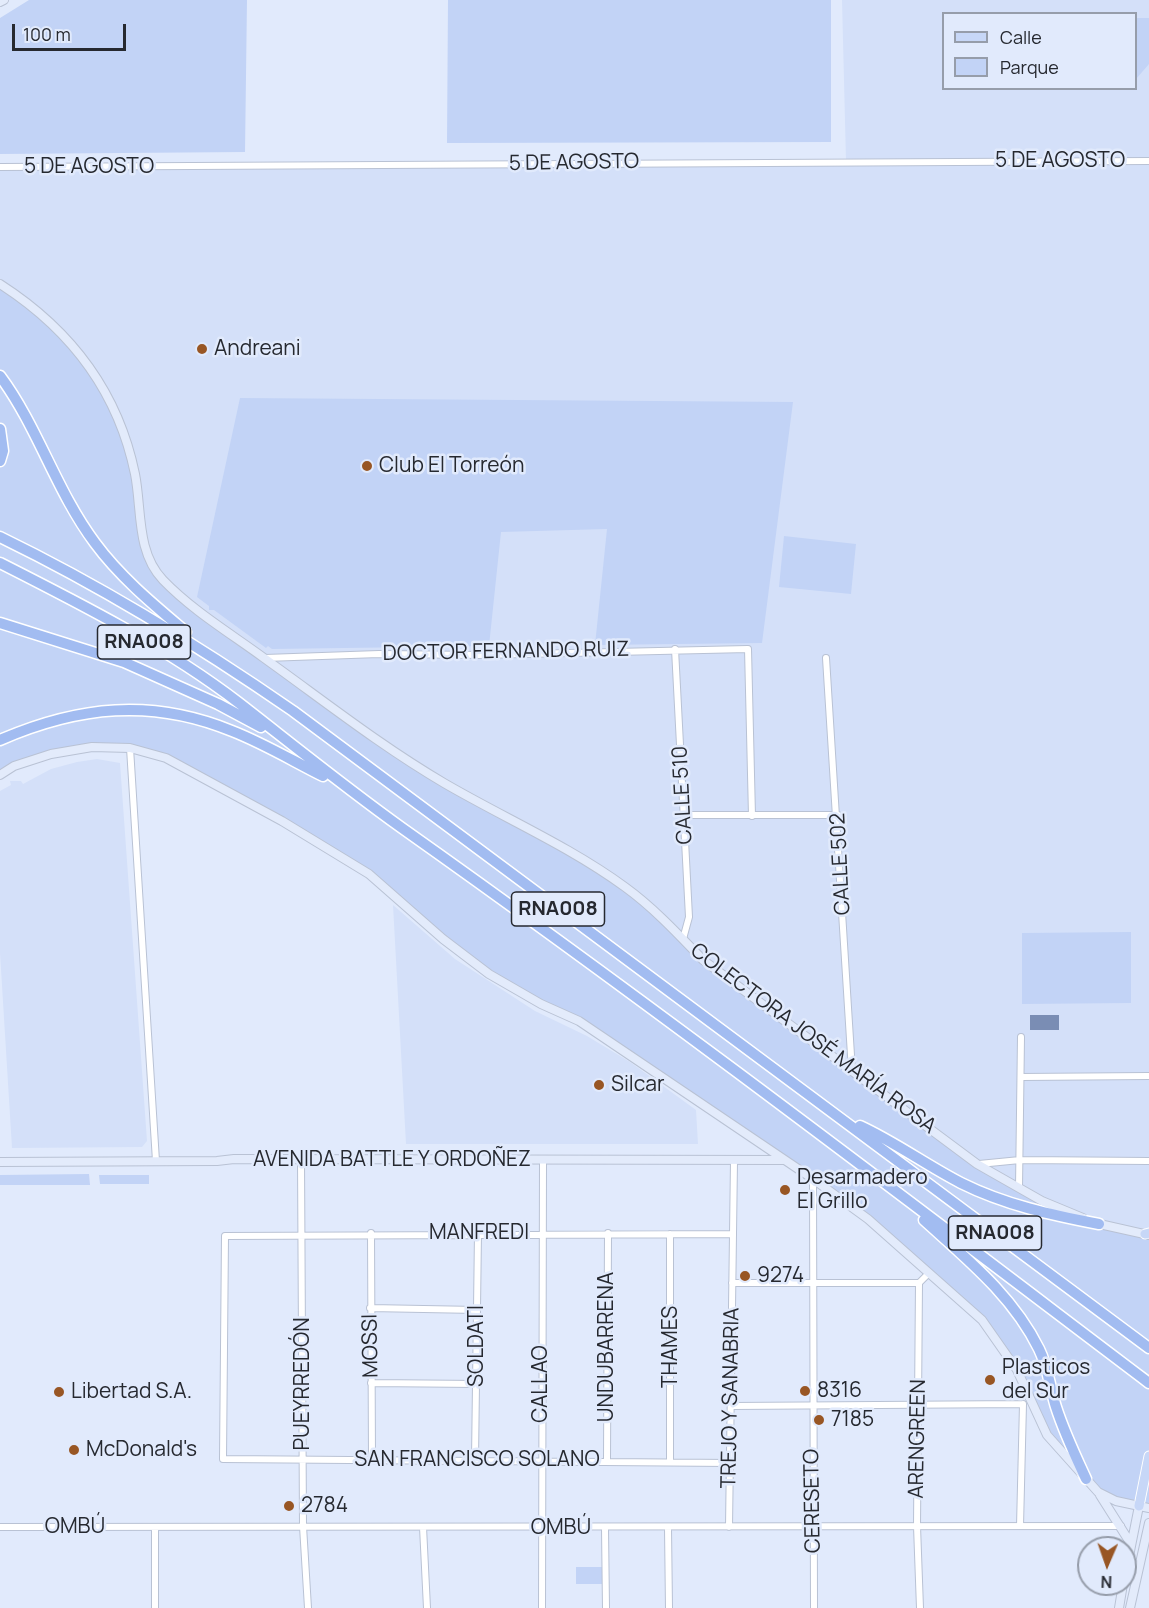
<!DOCTYPE html>
<html>
<head>
<meta charset="utf-8">
<style>
  body { margin:0 }
  #map { position:relative; width:1149px; height:1608px; overflow:hidden; background:#e1eafc; font-family:Manrope,sans-serif }
  canvas { display:block }
  .legend { position:absolute; left:942px; top:12px; width:195px; height:78px; box-sizing:border-box; background:#e1eafc; border:2px solid #969daa; margin:0; padding:8px 10px; list-style:none; font-size:18px; color:#262930 }
  .legend li { display:flex; align-items:center; gap:12px; height:30px }
  .legend b { width:30px; border:2px solid #969daa }
  .north { position:absolute; left:1077px; top:1536px; width:60px; height:60px; box-sizing:border-box; background:#e1eafc; border:2px solid #969daa; border-radius:50%; rotate:182deg; font-size:16px; font-weight:700; line-height:24px; text-align:center; color:#262930 }
  .north::after { content:''; display:block; margin:auto; width:21px; height:27px; background:#985624; clip-path:polygon(50% 0,100% 100%,50% 72%,0 100%) }
  .scale { position:absolute; left:12px; top:24px; width:114px; height:27px; box-sizing:border-box; border:3px solid #262930; border-top:0; padding-left:8px; font-size:18px; line-height:21px; white-space:nowrap; color:#262930; -webkit-text-stroke:4px #e1eafc; paint-order:stroke }
</style>
</head>
<body>
<div id="map">
<canvas width="1149" height="1608"></canvas>
<ul class="legend">
<li><b style="height:8px;background:#c7d7f7"></b>Calle</li>
<li><b style="height:16px;background:#c2d3f6"></b>Parque</li>
</ul>
<div class="north">N</div>
<div class="scale">100 m</div>
</div>
<script>
const g = document.querySelector('canvas').getContext('2d');
g.lineJoin = 'round';
function fillPath(path, color) { g.fillStyle = color; g.fill(path, 'evenodd'); }
function trace(path, color, width, dash) { g.strokeStyle = color; g.lineWidth = width; g.lineCap = dash ? 'butt' : 'round'; g.setLineDash(dash || []); g.stroke(path); }
function label(font, color, halo, rows, align = 'center') {
  g.font = font + ' Manrope,sans-serif'; g.lineWidth = 5; g.setLineDash([]); g.textBaseline = 'middle'; g.strokeStyle = halo; g.fillStyle = color; for (const [text, x, y, turn = 0] of rows) {
    g.save(); g.translate(x, y); g.rotate((+turn || 0) * Math.PI / 180); g.textAlign = isNaN(turn) ? turn : align; if (halo) g.strokeText(text, 0, 0); g.fillText(text, 0, 0); g.restore();
  }
}
fillPath(new Path2D(`
  M 842,0 L 1149,0 L 1149,1235 L 1099,1224 L 998,1176 L 362,731 L 161,578 L 0,284 L 0,167 L 846,161 ZM 944,14 L 1136,14 L 1136,88 L 944,88 Z
  M 97,759 L 120,763 L 147,1141 L 142,1147 L 12,1148 L 0,953 L 0,791 L 11,785 L 10,781 L 21,781 L 23,784 L 51,769 L 77,762 Z
  M 393,905 L 455,959 L 535,1011 L 587,1036 L 630,1062 L 696,1110 L 698,1144 L 406,1144 Z`), '#d4e0f9');
fillPath(new Path2D(`
  M 29,0 L 247,0 L 245,152 L 0,154 L 0,18 Z
  M 448,0 L 831,0 L 831,142 L 447,143 Z
  M 1136,18 L 1149,18 L 1149,64 L 1136,79 Z
  M 0,284 L 27,302 L 81,355 L 126,438 L 142,535 L 161,578 L 362,731 L 625,887 L 703,960 L 998,1176 L 1099,1224 L 1149,1235 L 1149,1508 L 1098,1492 L 1062,1454 L 982,1320 L 868,1219 L 579,1021 L 489,974 L 369,874 L 166,758 C 94,739 67,748 0,775 Z
  M 240,398 L 793,402 L 762,643 L 595,645 L 607,529 L 501,532 L 489,646 L 272,649 L 268,646 L 266,648 L 214,610 L 209,610 L 209,606 L 197,597 Z
  M 784,536 L 856,544 L 851,594 L 779,587 Z
  M 1131,932 L 1131,1003 L 1022,1004 L 1022,933 Z
  M 89,1174 L 90,1185 L 0,1185 L 0,1175 Z
  M 99,1175 L 149,1175 L 149,1184 L 100,1184 Z
  M 576,1567 L 602,1567 L 602,1584 L 576,1584 Z`), '#c2d3f6');
fillPath(new Path2D(`
  M 1030,1015 L 1059,1015 L 1059,1030 L 1030,1030 Z`), '#7a8db4');
const minor = new Path2D(`
  M 0,167 L 1149,161
  M 675,649 L 689,917 L 683,939
  M 265,658 L 379,654 L 481,655 L 748,649 L 752,816
  M 826,658 L 852,1071
  M 130,748 L 156,1161
  M 685,815 L 838,815
  M 1021,1077 L 1149,1076
  M 301,1159 L 303,1526 L 308,1608
  M 979,1164 L 1020,1160 L 1149,1161
  M 813,1179 L 814,1608
  M 1019,1187 L 1021,1037
  M 371,1233 L 372,1459
  M 732,1283 L 919,1283
  M 370,1308 L 477,1310
  M 371,1383 L 477,1384
  M 732,1406 L 1023,1404
  M 475,1459 L 478,1233
  M 607,1460 L 608,1233
  M 670,1461 L 670,1234
  M 731,1463 L 223,1459 L 225,1236 L 732,1234
  M 1020,1526 L 1023,1404
  M 0,1527 L 1121,1526
  M 155,1527 L 155,1608
  M 423,1527 L 427,1608
  M 729,1527 L 734,1161
  M 605,1528 L 606,1608
  M 668,1528 L 669,1608
  M 542,1608 L 543,1161
  M 920,1608 L 917,1526 L 919,1283 L 929,1273`);
const secondary = new Path2D(`
  M 0,2 L 4,0
  M 0,284 C 70,329 118,391 135,474 C 142,509 136,552 163,580 C 193,611 230,633 264,658 C 324,701 381,746 444,783 C 504,818 569,846 625,887 C 654,908 679,935 703,960 L 977,1164 L 1042,1201 L 1083,1218
  M 0,775 L 14,766 L 51,754 L 92,747 L 130,748 L 166,758 L 282,821 L 369,874 L 443,939 L 489,974 L 541,1004 L 579,1021 L 813,1179 L 868,1219 L 982,1320 L 1017,1370 L 1047,1435 L 1098,1492 L 1116,1501 L 1149,1508
  M 0,1162 L 217,1161 L 234,1159 L 784,1160
  M 1095,1223 L 1149,1235
  M 1100,1495 L 1131,1544
  M 1125,1576 L 1139,1506
  M 1119,1608 L 1123,1584
  M 1130,1608 L 1149,1523`);
const primary = new Path2D(`
  M 1145,1234 L 1149,1233
  M 1139,1506 L 1149,1456`);
const motorway = new Path2D(`
  M 0,376 C 38,427 56,491 95,543 C 120,577 154,605 186,632
  M 0,429 L 3,451 L 0,461
  M 0,537 C 103,587 199,646 293,711 L 1149,1348
  M 0,563 C 81,604 166,647 239,703 C 293,745 346,788 402,828 C 655,1007 902,1196 1149,1383
  M 0,623 L 124,662 L 218,704 L 261,727
  M 0,740 C 78,706 152,698 232,731 C 263,743 293,761 323,776
  M 860,1126 C 895,1142 926,1165 961,1183 C 1005,1205 1052,1215 1099,1224
  M 924,1220 C 967,1259 1013,1296 1039,1349 C 1048,1367 1050,1388 1056,1407 C 1064,1432 1075,1455 1086,1479`);
trace(minor, '#b9c2d4', 8);
trace(secondary, '#b9c2d4', 10);
trace(primary, '#fff', 11);
trace(motorway, '#fff', 13);
trace(minor, '#fff', 6);
trace(secondary, '#e3ebfb', 8);
trace(primary, '#c7d7f7', 9);
trace(motorway, '#a2bcf1', 10);
for (const [x, y, r, color] of [
  [202,349,6,"#985624"],
  [367,466,6,"#985624"],
  [599,1085,6,"#985624"],
  [785,1190,6,"#985624"],
  [745,1276,6,"#985624"],
  [990,1380,6,"#985624"],
  [805,1391,6,"#985624"],
  [59,1392,6,"#985624"],
  [819,1420,6,"#985624"],
  [74,1450,6,"#985624"],
  [289,1506,6,"#985624"]
]) { const dot = new Path2D(); dot.arc(x, y, r, 0, 2 * Math.PI); g.fillStyle = color; g.fill(dot); trace(dot, '#e1eafc', 2); }
for (const [x, y, w] of [
  [144,642,93],
  [558,909,93],
  [995,1233,93]
]) { const box = new Path2D(); box.roundRect(x - w / 2, y - 17, w, 34, 4.5); g.fillStyle = '#e1eafc'; g.fill(box); trace(box, '#262930', 1.5); }
label('bold 20px', '#262930', null, [
  ["RNA008",144,642],
  ["RNA008",558,909],
  ["RNA008",995,1233]
]);
label('21px', '#262930', '#e1eafc', [
  ["5 DE AGOSTO",1060,161],
  ["5 DE AGOSTO",574,163,-1],
  ["5 DE AGOSTO",89,167],
  ["DOCTOR FERNANDO RUIZ",506,652,-1],
  ["CALLE 510",683,795,-93],
  ["CALLE 502",841,864,-93],
  ["COLECTORA JOSÉ MARÍA ROSA",813,1039,37],
  ["AVENIDA BATTLE Y ORDOÑEZ",392,1160],
  ["MANFREDI",479,1233],
  ["MOSSI",371,1346,-91],
  ["SOLDATI",477,1346,-90],
  ["UNDUBARRENA",607,1347,-90],
  ["THAMES",671,1347,-90],
  ["PUEYRREDÓN",303,1384,-90],
  ["CALLAO",541,1384,-90],
  ["TREJO Y SANABRIA",731,1398,-89],
  ["ARENGREEN",918,1439,-89],
  ["SAN FRANCISCO SOLANO",477,1460],
  ["CERESETO",813,1501,-91],
  ["OMBÚ",75,1527],
  ["OMBÚ",561,1528]
]);
label('21px', '#262930', '#e1eafc', [
  ["Andreani",214,349],
  ["Club El Torreón",379,466],
  ["Silcar",611,1085],
  ["Desarmadero",797,1178],
  ["El Grillo",797,1202],
  ["9274",757,1276],
  ["Plasticos",1002,1368],
  ["del Sur",1002,1392],
  ["8316",817,1391],
  ["Libertad S.A.",71,1392],
  ["7185",831,1420],
  ["McDonald's",86,1450],
  ["2784",301,1506]
], 'left');
</script>
</body>
</html>
